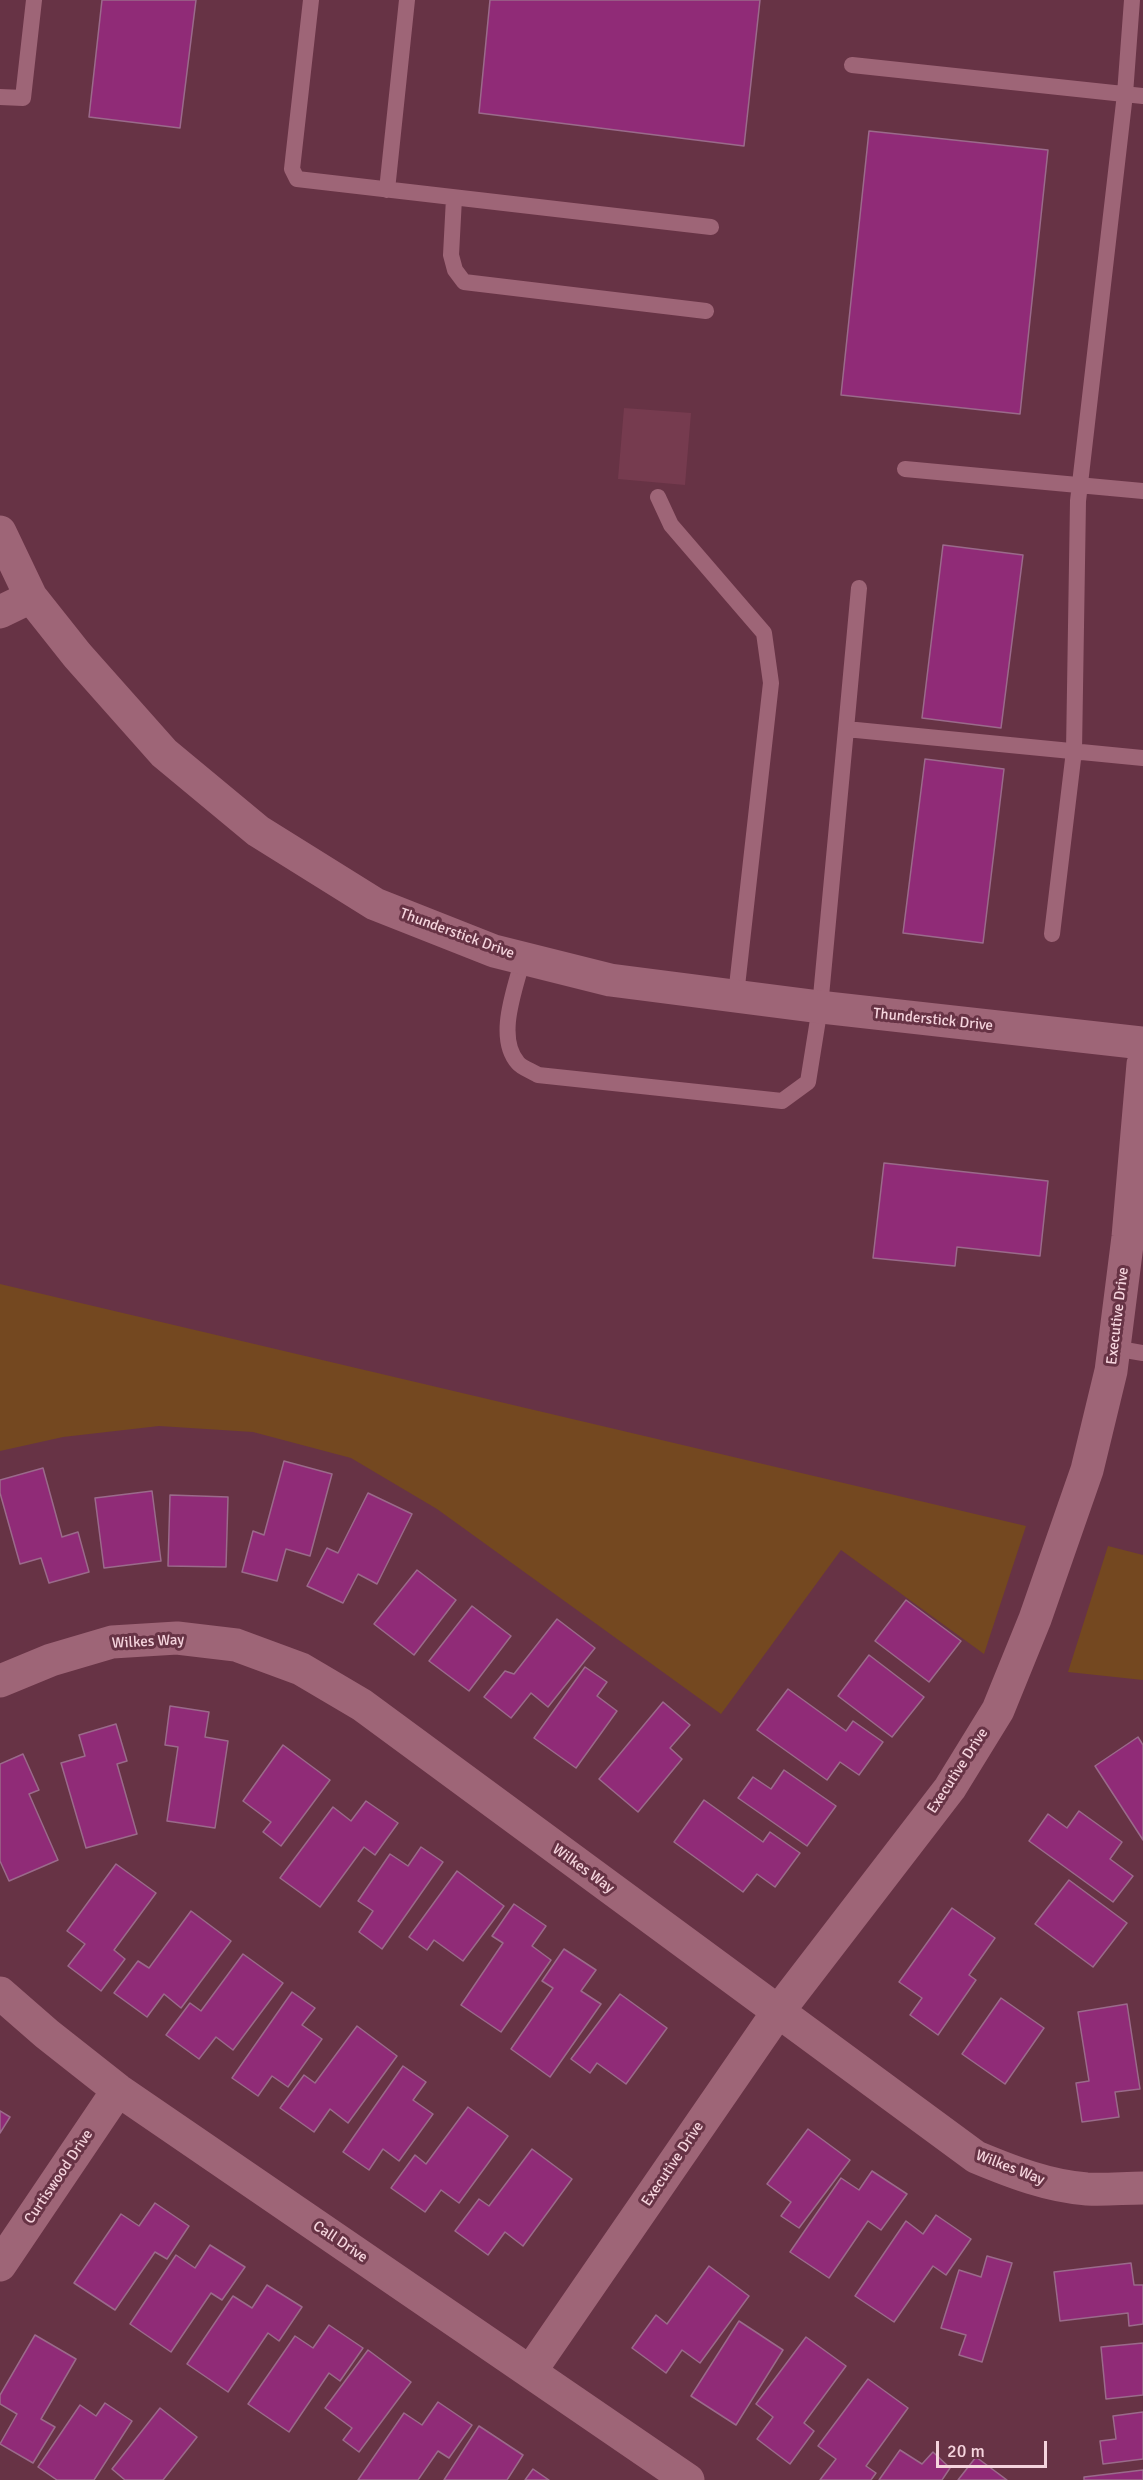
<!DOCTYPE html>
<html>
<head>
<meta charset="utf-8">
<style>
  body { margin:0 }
  #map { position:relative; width:1143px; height:2480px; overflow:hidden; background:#673345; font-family:Signika,sans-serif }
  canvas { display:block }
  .scale { position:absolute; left:936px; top:2441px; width:111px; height:27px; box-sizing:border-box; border:3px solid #f5d4dd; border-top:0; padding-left:8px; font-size:18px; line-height:21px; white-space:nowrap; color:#f5d4dd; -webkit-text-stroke:4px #673345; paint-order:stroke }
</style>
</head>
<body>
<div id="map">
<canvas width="1143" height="2480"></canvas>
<div class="scale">20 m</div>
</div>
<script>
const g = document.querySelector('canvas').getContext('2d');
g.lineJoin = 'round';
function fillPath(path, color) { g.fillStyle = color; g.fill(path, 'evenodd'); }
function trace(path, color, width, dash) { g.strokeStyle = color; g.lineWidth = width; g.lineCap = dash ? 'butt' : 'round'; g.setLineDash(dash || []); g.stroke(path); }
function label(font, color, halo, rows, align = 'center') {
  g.font = font + ' Signika,sans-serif'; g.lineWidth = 6; g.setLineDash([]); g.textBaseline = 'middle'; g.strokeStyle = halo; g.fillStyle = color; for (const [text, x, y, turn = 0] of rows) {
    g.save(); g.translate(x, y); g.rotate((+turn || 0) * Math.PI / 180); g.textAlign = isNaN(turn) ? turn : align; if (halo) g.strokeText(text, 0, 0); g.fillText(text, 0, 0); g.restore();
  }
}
fillPath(new Path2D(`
  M 624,408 L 691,413 L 685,485 L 618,479 Z`), '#763b4f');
fillPath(new Path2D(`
  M 0,1284 L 1026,1526 L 984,1654 L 841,1550 L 721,1714 L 437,1509 L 351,1458 L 253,1432 L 159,1426 L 63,1437 L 0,1451 Z
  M 1108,1546 L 1143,1555 L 1143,1680 L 1068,1672 Z`), '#744820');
const building = new Path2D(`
  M 102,0 L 196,0 L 180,128 L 89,117 Z
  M 490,0 L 760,0 L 744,146 L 479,113 Z
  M 869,131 L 1048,150 L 1020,414 L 841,395 Z
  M 943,545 L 1023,555 L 1001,728 L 922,718 Z
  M 925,759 L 1004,769 L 983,943 L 903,933 Z
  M 884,1163 L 1048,1181 L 1040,1256 L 957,1247 L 955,1266 L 873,1258 Z
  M 284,1461 L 332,1474 L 310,1556 L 286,1549 L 277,1581 L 242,1572 L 253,1531 L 264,1535 Z
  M 43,1468 L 62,1537 L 78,1532 L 89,1572 L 49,1583 L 41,1558 L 20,1564 L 0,1493 L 0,1480 Z
  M 152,1491 L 161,1561 L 104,1568 L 95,1498 Z
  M 368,1493 L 412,1514 L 377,1584 L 358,1574 L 343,1603 L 307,1586 L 327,1548 L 338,1553 Z
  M 170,1495 L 228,1497 L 226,1567 L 168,1566 Z
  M 417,1570 L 456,1600 L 414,1655 L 374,1624 Z
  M 906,1600 L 961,1641 L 929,1682 L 875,1641 Z
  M 472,1606 L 511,1636 L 469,1691 L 429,1661 Z
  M 557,1619 L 595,1648 L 548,1707 L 531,1693 L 511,1718 L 484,1697 L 505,1671 L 514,1674 Z
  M 869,1655 L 924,1697 L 892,1737 L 838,1696 Z
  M 585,1667 L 607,1682 L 597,1696 L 617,1711 L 576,1768 L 534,1738 Z
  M 788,1689 L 846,1731 L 853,1721 L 883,1742 L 859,1775 L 840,1762 L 827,1780 L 757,1730 Z
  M 663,1702 L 690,1725 L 670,1748 L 682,1759 L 638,1812 L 599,1779 Z
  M 170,1706 L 209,1712 L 205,1737 L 228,1741 L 215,1828 L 167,1821 L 178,1747 L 165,1745 Z
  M 116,1724 L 127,1761 L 117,1764 L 137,1834 L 86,1848 L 61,1763 L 85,1756 L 79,1735 Z
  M 1138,1737 L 1143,1745 L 1143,1840 L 1095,1766 Z
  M 283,1745 L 330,1780 L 281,1846 L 263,1832 L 271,1822 L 243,1801 Z
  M 23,1754 L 39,1790 L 29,1794 L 58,1860 L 9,1881 L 0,1861 L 0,1764 Z
  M 784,1770 L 836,1806 L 807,1846 L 738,1798 L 753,1777 L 771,1789 Z
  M 704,1800 L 763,1842 L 770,1832 L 800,1853 L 775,1887 L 757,1874 L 743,1892 L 674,1842 Z
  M 366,1801 L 398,1823 L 375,1855 L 364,1847 L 320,1907 L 280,1878 L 333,1807 L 351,1821 Z
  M 1079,1811 L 1122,1842 L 1110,1859 L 1133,1876 L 1113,1902 L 1029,1841 L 1048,1814 L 1067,1828 Z
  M 421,1847 L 443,1862 L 382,1949 L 359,1932 L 373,1911 L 358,1901 L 390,1854 L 408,1866 Z
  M 116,1864 L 156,1893 L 114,1950 L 125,1959 L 101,1991 L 68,1966 L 85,1944 L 67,1931 Z
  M 457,1871 L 504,1906 L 463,1961 L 434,1940 L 427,1950 L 409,1937 Z
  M 1069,1880 L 1127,1923 L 1093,1967 L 1035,1924 Z
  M 514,1904 L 546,1926 L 532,1946 L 551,1960 L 501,2032 L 461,2005 L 503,1943 L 492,1936 Z
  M 952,1908 L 995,1938 L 969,1975 L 976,1980 L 938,2035 L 910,2015 L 922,1998 L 899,1982 Z
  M 191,1911 L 231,1941 L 181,2008 L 164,1994 L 147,2017 L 114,1993 L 138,1961 L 149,1968 Z
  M 564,1949 L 596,1970 L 581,1991 L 601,2004 L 550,2077 L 511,2049 L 553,1988 L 542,1981 Z
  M 243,1954 L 283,1983 L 233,2050 L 216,2037 L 199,2059 L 166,2035 L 190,2003 L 201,2011 Z
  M 292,1992 L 315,2008 L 302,2025 L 322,2039 L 288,2087 L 272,2076 L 258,2096 L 232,2078 Z
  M 620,1994 L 667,2028 L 626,2084 L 597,2063 L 590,2073 L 571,2059 Z
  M 1001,1998 L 1044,2028 L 1005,2084 L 962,2054 Z
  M 1127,2004 L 1140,2089 L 1115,2092 L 1119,2117 L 1082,2122 L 1076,2083 L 1089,2081 L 1078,2012 Z
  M 357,2026 L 397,2056 L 348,2123 L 330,2109 L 314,2132 L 280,2108 L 304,2075 L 315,2083 Z
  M 403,2066 L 426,2082 L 413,2100 L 433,2114 L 399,2161 L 383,2149 L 369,2170 L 343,2152 Z
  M 468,2107 L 508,2136 L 459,2203 L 441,2190 L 425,2212 L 391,2188 L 415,2155 L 426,2164 Z
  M 0,2111 L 10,2117 L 0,2133 Z
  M 808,2129 L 850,2160 L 799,2228 L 781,2216 L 791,2202 L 767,2184 Z
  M 532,2149 L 572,2179 L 523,2246 L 505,2232 L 488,2255 L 455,2231 L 479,2199 L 489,2206 Z
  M 872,2171 L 907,2194 L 881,2230 L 868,2221 L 829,2278 L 790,2252 L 841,2178 L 859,2190 Z
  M 155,2203 L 189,2226 L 167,2259 L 155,2252 L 115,2310 L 74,2283 L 121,2214 L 139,2226 Z
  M 936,2215 L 971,2239 L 946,2275 L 933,2266 L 894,2322 L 855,2296 L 906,2221 L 923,2234 Z
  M 210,2245 L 245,2267 L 222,2300 L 211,2293 L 171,2352 L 130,2324 L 176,2255 L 195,2268 Z
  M 987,2256 L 1012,2263 L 982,2362 L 959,2355 L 966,2335 L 941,2328 L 959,2270 L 981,2277 Z
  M 1131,2263 L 1134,2285 L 1143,2285 L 1143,2324 L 1129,2326 L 1128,2313 L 1060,2321 L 1054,2272 Z
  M 709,2266 L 749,2296 L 700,2363 L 682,2350 L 666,2373 L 632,2348 L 656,2315 L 667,2324 Z
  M 267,2285 L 302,2307 L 279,2341 L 268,2333 L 228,2392 L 187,2364 L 233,2296 L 252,2308 Z
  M 739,2321 L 783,2350 L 736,2425 L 691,2396 Z
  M 329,2325 L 363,2348 L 340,2381 L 329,2373 L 289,2432 L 248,2404 L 295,2336 L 313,2348 Z
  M 35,2335 L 76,2359 L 41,2419 L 55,2427 L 33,2463 L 0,2444 L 17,2414 L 0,2404 L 0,2395 Z
  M 806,2337 L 846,2366 L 804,2423 L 814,2431 L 790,2464 L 757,2439 L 773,2417 L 756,2404 Z
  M 1143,2343 L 1143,2395 L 1106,2399 L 1101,2347 Z
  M 368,2350 L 411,2382 L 359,2452 L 343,2440 L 352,2428 L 325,2408 Z
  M 868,2379 L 908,2408 L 866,2466 L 876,2473 L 871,2480 L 820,2480 L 836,2459 L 818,2446 Z
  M 438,2402 L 472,2425 L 449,2458 L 438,2451 L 418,2480 L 358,2480 L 404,2413 L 422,2425 Z
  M 105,2403 L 132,2421 L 94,2480 L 57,2480 L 38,2467 L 80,2405 L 96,2416 Z
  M 160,2408 L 197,2437 L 163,2480 L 125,2480 L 112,2469 Z
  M 1143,2412 L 1143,2459 L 1103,2464 L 1100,2441 L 1116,2439 L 1113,2416 Z
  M 479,2426 L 523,2455 L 507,2480 L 444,2480 Z
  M 900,2450 L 922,2464 L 933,2452 L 950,2468 L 942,2480 L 879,2480 Z
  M 976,2457 L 1007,2480 L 958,2480 Z
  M 533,2469 L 549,2480 L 525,2480 Z
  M 1143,2470 L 1143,2480 L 1084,2480 L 1084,2477 Z`);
fillPath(building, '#902b77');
trace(building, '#9b6a8b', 1.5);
trace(new Path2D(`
  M 311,0 L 292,169 L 297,179 L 711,227
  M 852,65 L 1143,96
  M 0,97 L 23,98 L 34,0
  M 387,190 L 407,0
  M 454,198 L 451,255 L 455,270 L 464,282 L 706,311
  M 905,469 L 1143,491
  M 658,497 L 671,525 L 764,633 L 771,683 L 736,995
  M 846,729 L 859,588
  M 1052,934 L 1074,751 L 1078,501 L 1125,94 L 1132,0
  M 523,958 C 516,987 495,1037 518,1063 C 522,1068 532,1071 538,1075 L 782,1101 L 808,1082 L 820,1007 L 846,729 L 1143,758
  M 1114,1348 L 1143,1353`), '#9e6577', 16);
trace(new Path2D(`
  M 0,532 L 31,597 L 77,655 L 164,753 L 258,831 L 375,904 L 494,951 L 610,980 L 820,1007 L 1143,1043
  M 0,612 L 31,597
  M 0,1681 L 51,1660 L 112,1642 L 177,1638 L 236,1645 L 301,1669 L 362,1705 L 976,2157 C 1012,2172 1048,2186 1087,2189 C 1106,2190 1125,2188 1143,2188
  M 0,1993 L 47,2034 L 118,2090 L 688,2480
  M 0,2265 L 118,2090
  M 530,2372 L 777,2013 L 950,1788 L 998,1710 L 1035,1619 L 1087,1470 L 1111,1371 L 1128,1237 L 1143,1064`), '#9e6577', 33);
label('15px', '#f5d4dd', '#673345', [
  ["Thunderstick Drive",457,934,20],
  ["Thunderstick Drive",933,1020,6],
  ["Executive Drive",1118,1316,-83],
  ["Wilkes Way",148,1642,-3],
  ["Executive Drive",958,1771,-57],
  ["Wilkes Way",583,1869,36],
  ["Executive Drive",673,2164,-56],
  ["Wilkes Way",1010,2168,21],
  ["Curtiswood Drive",59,2177,-56],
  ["Call Drive",340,2242,34]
]);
</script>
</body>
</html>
